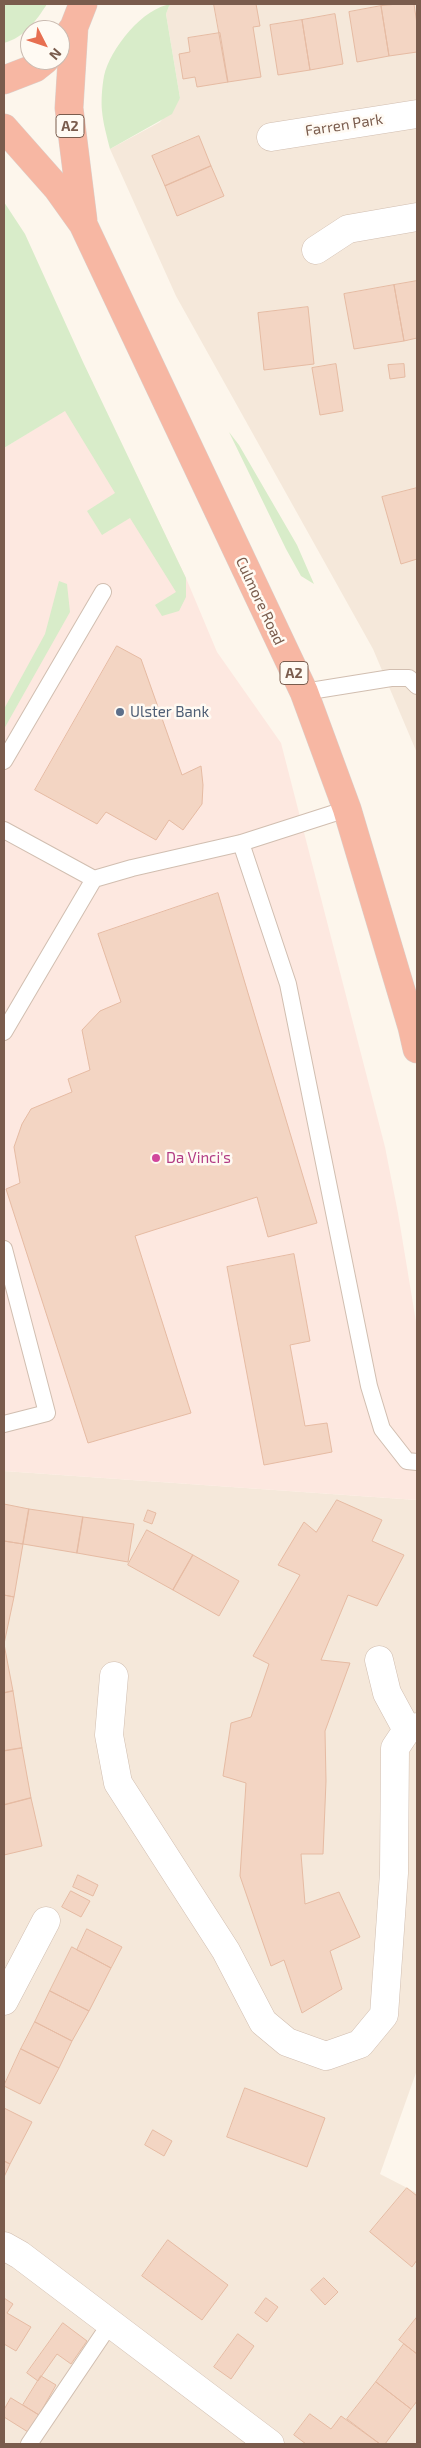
<!DOCTYPE html>
<html>
<head>
<meta charset="utf-8">
<style>
  body { margin:0 }
  #map { position:relative; width:421px; height:2448px; overflow:hidden; background:#fdf6ec; font-family:"Exo 2",sans-serif }
  canvas { display:block }
  .frame { position:absolute; inset:0; border:5px solid #7a5c4d; pointer-events:none }
  .north { position:absolute; left:20px; top:20px; width:50px; height:50px; box-sizing:border-box; background:#fffaf3; border:1px solid #cabbb1; border-radius:50%; rotate:131deg; font-size:14px; font-weight:700; line-height:20px; text-align:center; color:#7a5c4d }
  .north::after { content:''; display:block; margin:auto; width:18px; height:22px; background:#e76f51; clip-path:polygon(50% 0,100% 100%,50% 72%,0 100%) }
</style>
</head>
<body>
<div id="map">
<canvas width="421" height="2448"></canvas>
<div class="frame"></div>
<div class="north">N</div>
</div>
<script>
const g = document.querySelector('canvas').getContext('2d');
g.lineJoin = 'round';
function fillPath(path, color) { g.fillStyle = color; g.fill(path, 'evenodd'); }
function trace(path, color, width, dash) { g.strokeStyle = color; g.lineWidth = width; g.lineCap = dash ? 'butt' : 'round'; g.setLineDash(dash || []); g.stroke(path); }
function label(font, color, halo, rows, align = 'center') {
  g.font = font + ' "Exo 2",sans-serif'; g.lineWidth = 5; g.setLineDash([]); g.textBaseline = 'middle'; g.strokeStyle = halo; g.fillStyle = color; for (const [text, x, y, turn = 0] of rows) {
    g.save(); g.translate(x, y); g.rotate((+turn || 0) * Math.PI / 180); g.textAlign = isNaN(turn) ? turn : align; if (halo) g.strokeText(text, 0, 0); g.fillText(text, 0, 0); g.restore();
  }
}
fillPath(new Path2D(`
  M 172,4 L 417,4 L 417,753 L 373,649 L 176,296 L 110,149 L 160,122 L 180,98 L 166,14 L 169,6 Z
  M 4,1471 L 417,1500 L 417,2070 L 380,2174 L 417,2193 L 417,2444 L 4,2444 Z`), '#f5e8da');
fillPath(new Path2D(`
  M 96,391 L 186,578 L 217,652 L 281,743 L 385,1147 L 398,1213 L 417,1328 L 417,1500 L 4,1471 L 4,448 Z`), '#fde8e0');
fillPath(new Path2D(`
  M 4,4 L 47,4 C 36,21 25,37 4,43 Z
  M 172,4 L 169,6 L 166,14 L 180,98 L 172,114 L 110,149 C 107,137 103,123 102,111 C 101,101 102,87 104,76 C 110,49 143,7 172,4 Z
  M 4,202 L 25,234 L 83,362 L 186,578 L 186,597 L 179,611 L 162,616 L 155,605 L 176,592 L 130,518 L 102,535 L 87,511 L 115,493 L 65,411 L 4,448 Z
  M 229,432 L 239,445 L 297,545 L 314,584 L 301,576 L 286,549 Z
  M 59,581 L 67,584 L 70,612 L 4,729 L 4,709 L 45,634 Z`), '#d8ecc9');
const building = new Path2D(`
  M 214,4 L 256,4 L 260,26 L 253,27 L 261,77 L 228,82 Z
  M 398,4 L 414,4 L 417,24 L 417,52 L 389,56 L 381,6 Z
  M 381,6 L 389,56 L 357,62 L 349,12 Z
  M 335,14 L 343,64 L 310,70 L 302,20 Z
  M 302,20 L 310,70 L 278,75 L 270,25 Z
  M 220,33 L 228,82 L 197,87 L 195,77 L 183,79 L 179,54 L 190,52 L 188,38 Z
  M 199,136 L 211,166 L 165,186 L 152,156 Z
  M 211,166 L 224,196 L 177,216 L 165,186 Z
  M 417,281 L 417,338 L 404,341 L 394,285 Z
  M 394,285 L 404,341 L 354,349 L 344,294 Z
  M 308,307 L 314,364 L 264,370 L 258,313 Z
  M 336,364 L 343,411 L 320,415 L 312,368 Z
  M 404,364 L 405,377 L 390,379 L 388,365 Z
  M 417,488 L 417,559 L 401,564 L 382,497 Z
  M 117,646 L 141,659 L 182,775 L 201,766 L 203,785 L 202,804 L 183,830 L 169,820 L 156,840 L 106,812 L 97,824 L 35,790 Z
  M 218,893 L 317,1223 L 268,1237 L 257,1197 L 135,1236 L 191,1413 L 88,1443 L 6,1189 L 20,1183 L 14,1147 L 22,1124 L 31,1109 L 72,1092 L 68,1079 L 90,1070 L 82,1030 L 100,1011 L 121,1002 L 98,934 Z
  M 294,1254 L 310,1341 L 290,1345 L 305,1426 L 327,1423 L 332,1452 L 264,1465 L 227,1267 Z
  M 337,1500 L 382,1520 L 372,1541 L 404,1555 L 377,1606 L 348,1595 L 321,1660 L 350,1663 L 325,1731 L 326,1781 L 323,1854 L 301,1854 L 305,1904 L 339,1892 L 360,1937 L 330,1951 L 342,1989 L 302,2013 L 284,1960 L 271,1966 L 240,1876 L 246,1783 L 223,1776 L 231,1723 L 251,1717 L 269,1664 L 253,1656 L 300,1575 L 278,1565 L 304,1522 L 316,1532 Z
  M 4,1504 L 29,1509 L 23,1544 L 4,1541 Z
  M 29,1509 L 83,1517 L 77,1553 L 23,1544 Z
  M 148,1510 L 156,1513 L 152,1524 L 144,1521 Z
  M 83,1517 L 134,1524 L 128,1562 L 77,1553 Z
  M 147,1530 L 193,1555 L 173,1590 L 128,1565 Z
  M 4,1541 L 23,1544 L 14,1597 L 4,1595 Z
  M 193,1555 L 239,1581 L 219,1616 L 173,1590 Z
  M 4,1595 L 14,1597 L 4,1644 Z
  M 4,1644 L 13,1691 L 4,1693 Z
  M 13,1691 L 22,1748 L 4,1751 L 4,1693 Z
  M 22,1748 L 31,1798 L 4,1805 L 4,1751 Z
  M 31,1798 L 42,1846 L 4,1855 L 4,1805 Z
  M 78,1875 L 98,1885 L 93,1896 L 73,1887 Z
  M 71,1891 L 90,1901 L 81,1917 L 62,1907 Z
  M 87,1929 L 122,1947 L 111,1968 L 77,1950 Z
  M 72,1947 L 111,1968 L 89,2011 L 50,1991 Z
  M 50,1991 L 89,2011 L 72,2041 L 35,2022 Z
  M 35,2022 L 72,2041 L 59,2068 L 21,2049 Z
  M 21,2049 L 59,2068 L 40,2104 L 4,2086 Z
  M 245,2088 L 325,2118 L 307,2167 L 227,2137 Z
  M 4,2108 L 32,2122 L 10,2164 L 4,2161 Z
  M 153,2130 L 172,2141 L 164,2156 L 145,2145 Z
  M 4,2161 L 10,2164 L 4,2177 Z
  M 407,2188 L 417,2196 L 417,2260 L 412,2267 L 370,2232 Z
  M 168,2240 L 228,2285 L 202,2320 L 142,2276 Z
  M 324,2278 L 338,2292 L 325,2305 L 311,2290 Z
  M 4,2298 L 13,2304 L 7,2313 L 31,2327 L 16,2351 L 4,2344 Z
  M 266,2298 L 278,2307 L 267,2322 L 255,2313 Z
  M 417,2317 L 417,2354 L 399,2340 Z
  M 63,2323 L 87,2341 L 71,2364 L 57,2354 L 38,2381 L 27,2373 Z
  M 238,2334 L 254,2346 L 231,2379 L 214,2367 Z
  M 404,2344 L 417,2354 L 417,2401 L 411,2409 L 376,2382 Z
  M 41,2376 L 56,2385 L 39,2415 L 23,2405 Z
  M 376,2382 L 411,2409 L 385,2444 L 380,2444 L 347,2419 Z
  M 11,2398 L 39,2415 L 28,2432 L 4,2417 L 4,2410 Z
  M 310,2414 L 331,2429 L 341,2416 L 380,2444 L 306,2444 L 294,2435 Z`);
fillPath(building, '#f3d5c3');
trace(building, '#e6bba3', 1);
const lane = new Path2D(`
  M 304,692 L 391,678 L 409,678 L 417,686
  M 4,761 L 103,592
  M 4,830 L 94,879
  M 241,843 L 288,984 L 369,1386 L 382,1429 L 407,1461 L 417,1462
  M 4,1032 L 94,879 L 132,868 L 241,843 L 347,809
  M 4,1249 L 47,1413 L 4,1424
  M 29,2444 L 110,2324`);
const street = new Path2D(`
  M 271,137 L 417,114
  M 316,250 L 348,229 L 417,217
  M 379,1660 L 387,1693 L 407,1730
  M 114,1676 L 109,1735 L 118,1783 L 226,1951 L 263,2022 L 287,2042 L 326,2056 L 360,2044 L 384,2015 L 394,1873 L 395,1748 L 407,1730 L 417,1727
  M 4,2001 L 46,1921
  M 4,2246 L 20,2255 L 270,2444`);
const highway = new Path2D(`
  M 74,27 L 69,108 L 83,220
  M 63,42 L 74,27 L 83,4
  M 4,80 L 35,68 L 45,60
  M 4,128 L 58,189 L 83,224 L 304,692 L 347,809 L 412,1027 L 417,1049`);
trace(lane, '#d1beb0', 18);
trace(street, '#d1beb0', 29);
trace(highway, '#dad1cd', 29);
trace(lane, '#fff', 16);
trace(street, '#fff', 28);
trace(highway, '#f7b7a3', 28);
for (const [x, y, r, color] of [
  [120,712,5,"#5c6f8a"],
  [156,1158,5,"#d1479c"]
]) { const dot = new Path2D(); dot.arc(x, y, r, 0, 2 * Math.PI); g.fillStyle = color; g.fill(dot); trace(dot, '#fffaf3', 2); }
for (const [x, y, w] of [
  [70,126,28],
  [294,673,28]
]) { const box = new Path2D(); box.roundRect(x - w / 2, y - 11.5, w, 23, 4); g.fillStyle = '#fffaf3'; g.fill(box); trace(box, '#7a5c4d', 1); }
label('bold 14px', '#7a5c4d', null, [
  ["A2",70,126],
  ["A2",294,673]
]);
label('15px', '#7a5c4d', '#fffaf3', [
  ["Farren Park",344,125,-9],
  ["Culmore Road",260,601,65]
]);
label('15px', '#4e5e75', '#fffaf3', [
  ["Ulster Bank",130,712]
], 'left');
label('15px', '#b23c85', '#fffaf3', [
  ["Da Vinci's",166,1158]
], 'left');
</script>
</body>
</html>
